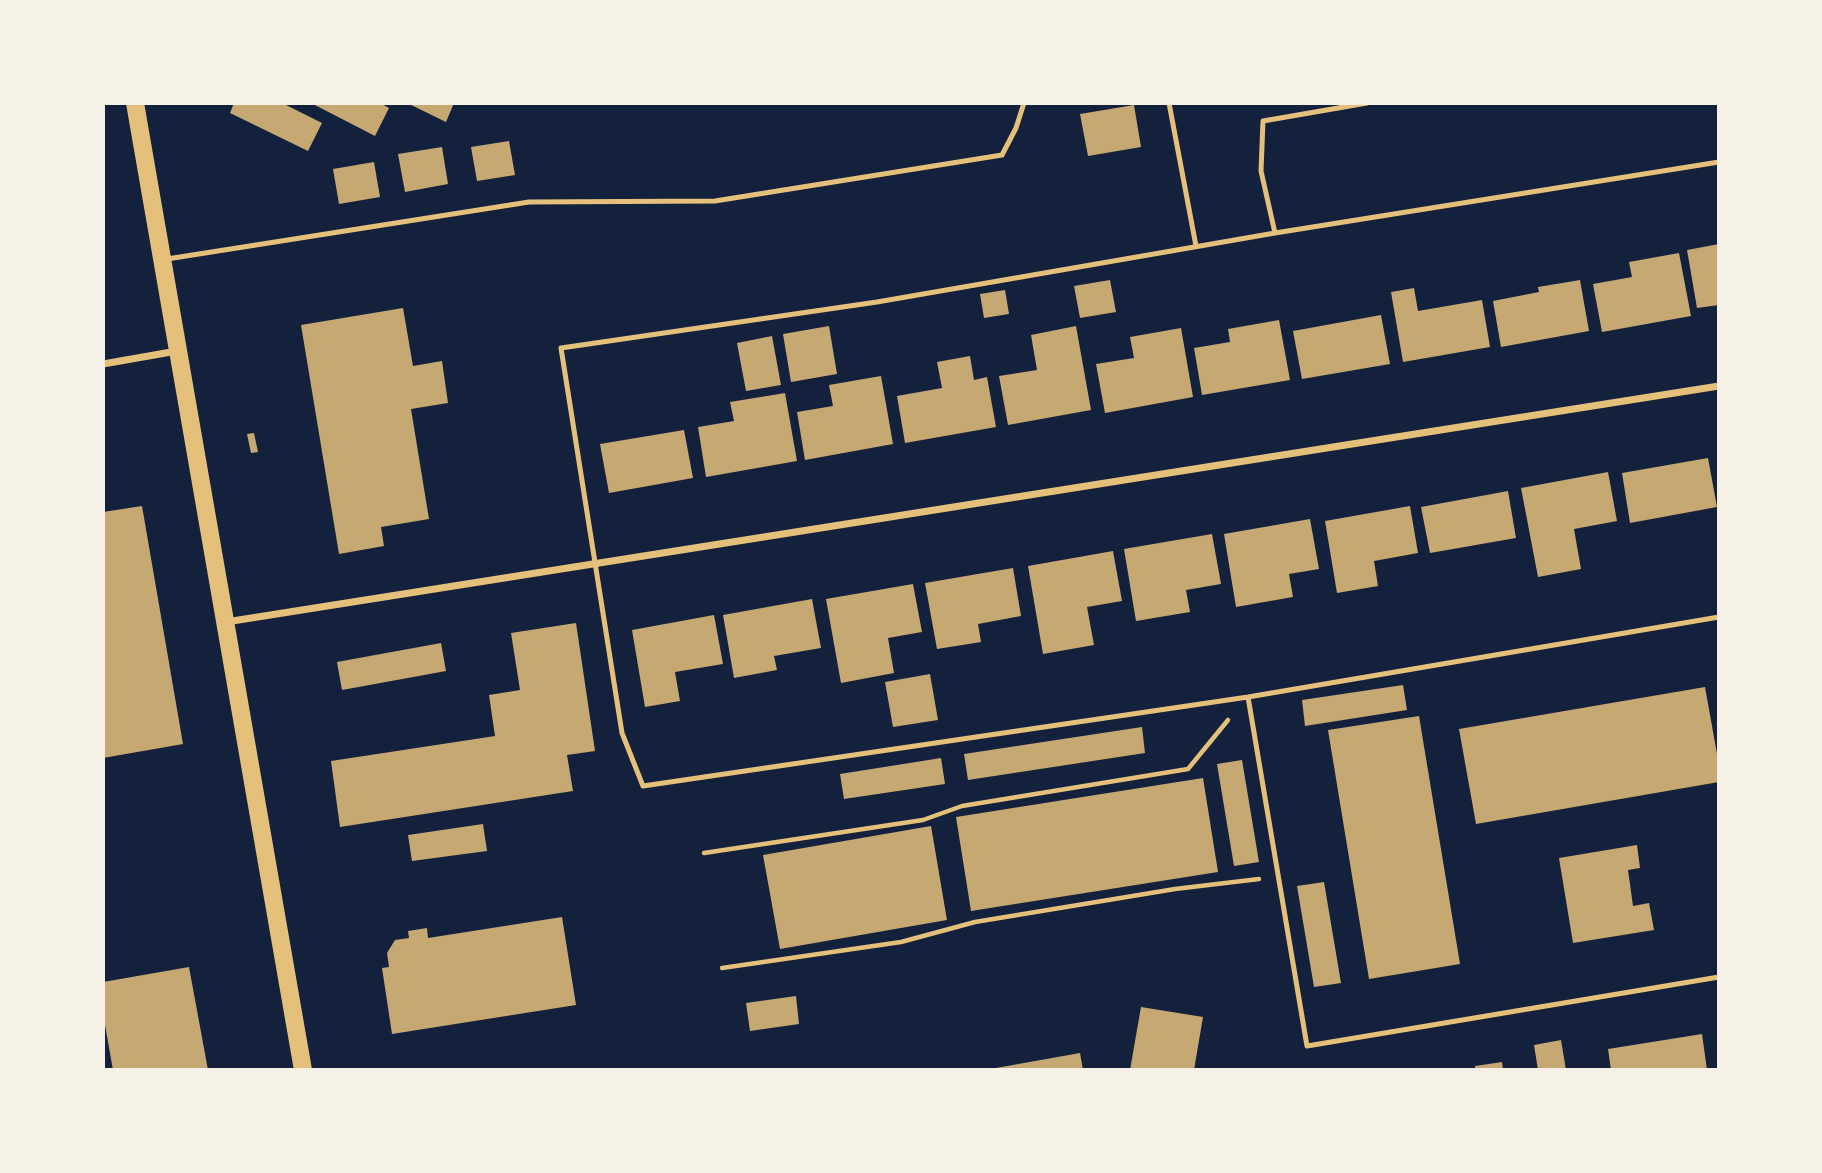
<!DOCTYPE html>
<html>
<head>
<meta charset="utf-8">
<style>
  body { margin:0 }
  #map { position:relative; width:1822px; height:1173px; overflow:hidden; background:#14213d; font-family:"Asap Condensed",sans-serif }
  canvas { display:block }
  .frame { position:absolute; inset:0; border:105px solid #f6f1e7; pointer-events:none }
</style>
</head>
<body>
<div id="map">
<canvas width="1822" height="1173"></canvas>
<div class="frame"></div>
</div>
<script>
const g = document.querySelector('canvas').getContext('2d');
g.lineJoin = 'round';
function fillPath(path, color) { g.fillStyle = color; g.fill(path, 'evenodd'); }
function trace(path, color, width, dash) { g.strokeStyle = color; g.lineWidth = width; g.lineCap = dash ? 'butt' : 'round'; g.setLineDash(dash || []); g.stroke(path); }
fillPath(new Path2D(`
  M 234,103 L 282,103 L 322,123 L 308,151 L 230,113 Z
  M 311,103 L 380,103 L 389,108 L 375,136 Z
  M 407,103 L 454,103 L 446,122 Z
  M 1134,105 L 1141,147 L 1088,156 L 1080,114 Z
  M 509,141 L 515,175 L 477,181 L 471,147 Z
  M 442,147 L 448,184 L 405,192 L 398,154 Z
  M 374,162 L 380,197 L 339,204 L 333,169 Z
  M 1719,244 L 1719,305 L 1697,308 L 1687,250 Z
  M 1679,253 L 1691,316 L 1602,332 L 1593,284 L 1632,277 L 1629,262 Z
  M 1110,280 L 1116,312 L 1080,318 L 1074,286 Z
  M 1580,280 L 1589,331 L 1501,347 L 1493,301 L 1539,292 L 1538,287 Z
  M 1414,288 L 1418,311 L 1482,300 L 1490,347 L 1403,362 L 1391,292 Z
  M 1005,290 L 1009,314 L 984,318 L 980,294 Z
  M 403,308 L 413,366 L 442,361 L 448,403 L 411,409 L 429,519 L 381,527 L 384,546 L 339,554 L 301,325 Z
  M 1381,315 L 1390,364 L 1302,379 L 1293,331 Z
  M 1279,320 L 1290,380 L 1202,395 L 1194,348 L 1230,342 L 1228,329 Z
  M 829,326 L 837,374 L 791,382 L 783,334 Z
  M 1076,326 L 1091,410 L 1008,425 L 999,376 L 1037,370 L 1031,335 Z
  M 1181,328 L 1193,397 L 1105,413 L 1096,364 L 1134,358 L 1130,337 Z
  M 772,336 L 781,385 L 746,391 L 737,343 Z
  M 970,356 L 974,380 L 987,377 L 996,427 L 905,443 L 897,396 L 942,388 L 937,362 Z
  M 881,376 L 893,444 L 805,460 L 797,412 L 833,406 L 829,385 Z
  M 785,393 L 797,461 L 706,477 L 698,427 L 734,421 L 730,402 Z
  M 684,430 L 693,478 L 609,493 L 600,444 Z
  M 254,433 L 258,452 L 251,453 L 247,434 Z
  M 1708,458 L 1717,507 L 1630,523 L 1622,473 Z
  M 1608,472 L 1617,521 L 1574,529 L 1581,569 L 1538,577 L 1521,488 Z
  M 1508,491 L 1516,538 L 1430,553 L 1421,507 Z
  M 142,506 L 183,744 L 103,758 L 103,512 Z
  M 1410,506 L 1418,553 L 1374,561 L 1378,586 L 1337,593 L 1325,521 Z
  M 1310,519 L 1319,569 L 1289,574 L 1293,597 L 1236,607 L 1224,534 Z
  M 1212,534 L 1221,584 L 1186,590 L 1190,612 L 1136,621 L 1124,549 Z
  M 1113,551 L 1122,601 L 1087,607 L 1094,645 L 1043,654 L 1028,566 Z
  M 1013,568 L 1021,616 L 978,624 L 981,642 L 937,649 L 925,583 Z
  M 913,584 L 922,632 L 888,638 L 894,673 L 841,683 L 826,599 Z
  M 812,599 L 821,648 L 774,656 L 777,670 L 734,678 L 723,615 Z
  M 714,615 L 723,664 L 675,672 L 680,701 L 645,707 L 632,630 Z
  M 576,623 L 595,751 L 567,755 L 573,791 L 340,827 L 331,761 L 495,736 L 489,695 L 520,690 L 511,633 Z
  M 441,643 L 446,671 L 342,690 L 337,662 Z
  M 930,674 L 938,720 L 893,727 L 885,682 Z
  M 1403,685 L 1407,710 L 1305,726 L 1302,700 Z
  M 1705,687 L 1719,765 L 1719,782 L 1476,824 L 1459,729 Z
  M 1419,716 L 1460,964 L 1369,979 L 1328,730 Z
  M 1142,727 L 1145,753 L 968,780 L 964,754 Z
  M 941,758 L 945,784 L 844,799 L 840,774 Z
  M 1242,760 L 1259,862 L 1234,866 L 1217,764 Z
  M 1203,778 L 1218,872 L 971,911 L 956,817 Z
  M 483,824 L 487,851 L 412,861 L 408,835 Z
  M 931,826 L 947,920 L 780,949 L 763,855 Z
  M 1637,845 L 1640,868 L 1628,870 L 1633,906 L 1649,903 L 1654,930 L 1573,943 L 1559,858 Z
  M 1324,882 L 1341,983 L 1314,987 L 1297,886 Z
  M 562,917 L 576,1005 L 392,1034 L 382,968 L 389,967 L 387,953 L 395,940 L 409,938 L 408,931 L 427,928 L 428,938 Z
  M 189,967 L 208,1070 L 113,1070 L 103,1014 L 103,982 Z
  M 796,996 L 799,1024 L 750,1031 L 746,1003 Z
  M 1141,1007 L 1203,1017 L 1194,1070 L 1130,1070 Z
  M 1702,1034 L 1707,1070 L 1611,1070 L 1608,1049 Z
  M 1561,1040 L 1566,1070 L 1538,1070 L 1534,1045 Z
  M 1080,1053 L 1083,1070 L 996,1070 L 996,1068 Z
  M 1502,1062 L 1503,1070 L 1475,1070 L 1475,1066 Z`), '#c6a872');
trace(new Path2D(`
  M 704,853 L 923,820 L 962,806 L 1188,769 L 1228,720
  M 722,968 L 901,942 L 975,922 L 1175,889 L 1259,879`), '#e5c07b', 4.5);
trace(new Path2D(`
  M 1169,103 L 1196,246
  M 1719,162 L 1275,233 L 877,302 L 561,348 L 622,733 L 643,786 L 1248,697 L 1719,617
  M 1275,233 L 1261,171 L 1263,121 L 1367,103
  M 167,259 L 529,202 L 715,201 L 1002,155 L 1016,128 L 1024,103
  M 1248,697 L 1307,1046 L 1719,977`), '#e5c07b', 5);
trace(new Path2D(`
  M 103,364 L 177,351
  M 226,622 L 1719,386`), '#e5c07b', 7);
trace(new Path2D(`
  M 135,103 L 303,1070`), '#e5c07b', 18);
</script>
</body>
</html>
